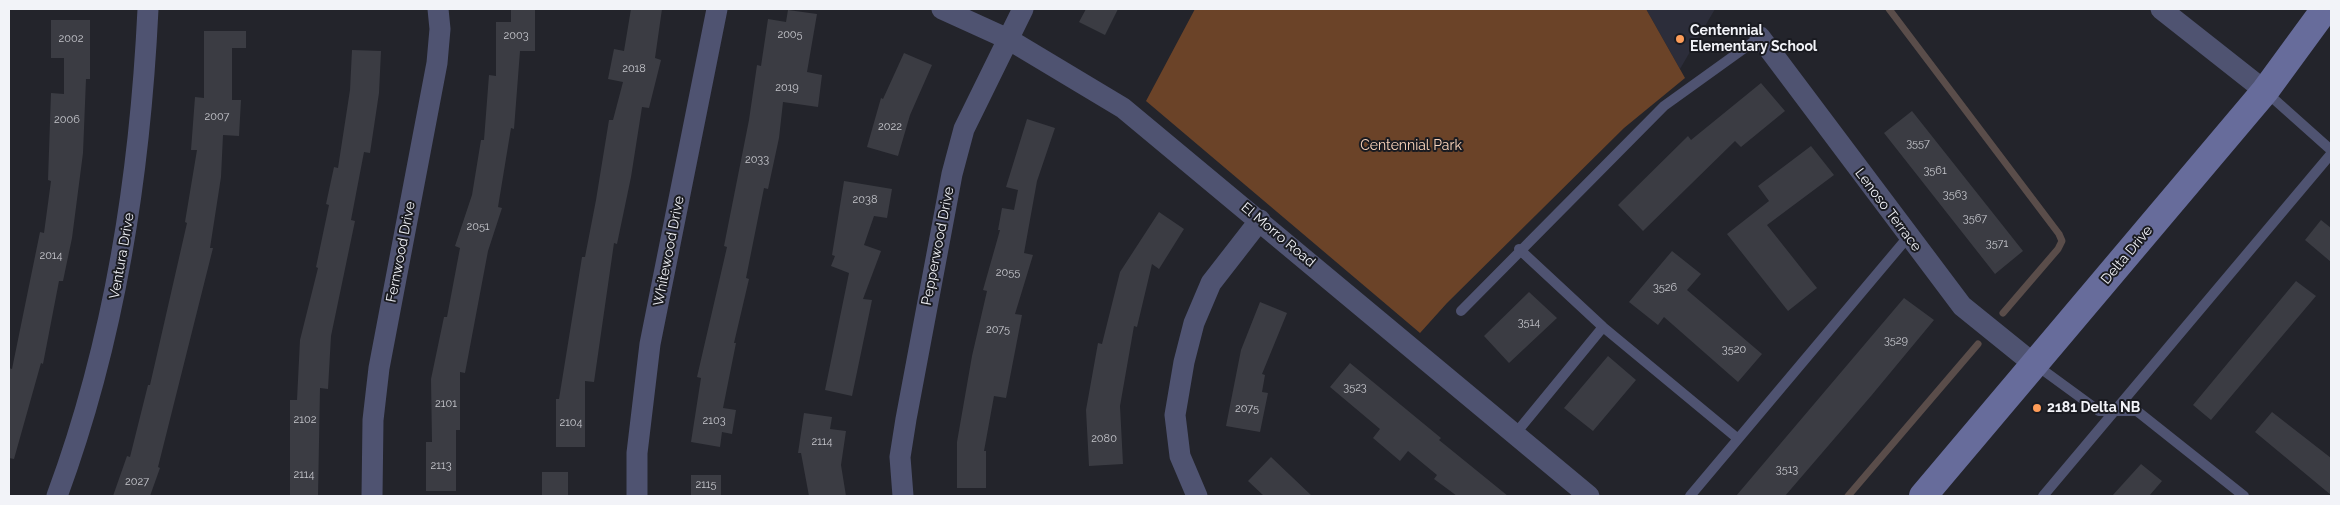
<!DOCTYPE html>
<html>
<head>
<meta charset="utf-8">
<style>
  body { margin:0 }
  #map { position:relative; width:2340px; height:505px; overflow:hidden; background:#23242b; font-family:Raleway,sans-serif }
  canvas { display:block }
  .frame { position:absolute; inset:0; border:10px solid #f2f3f8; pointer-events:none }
</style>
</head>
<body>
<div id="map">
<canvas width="2340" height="505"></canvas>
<div class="frame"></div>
</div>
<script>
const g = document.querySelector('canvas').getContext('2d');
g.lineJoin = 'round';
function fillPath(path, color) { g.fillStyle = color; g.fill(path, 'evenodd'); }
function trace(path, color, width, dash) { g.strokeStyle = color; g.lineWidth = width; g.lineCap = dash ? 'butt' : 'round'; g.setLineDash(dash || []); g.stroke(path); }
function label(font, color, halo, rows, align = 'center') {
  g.font = font + ' Raleway,sans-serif'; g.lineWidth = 4; g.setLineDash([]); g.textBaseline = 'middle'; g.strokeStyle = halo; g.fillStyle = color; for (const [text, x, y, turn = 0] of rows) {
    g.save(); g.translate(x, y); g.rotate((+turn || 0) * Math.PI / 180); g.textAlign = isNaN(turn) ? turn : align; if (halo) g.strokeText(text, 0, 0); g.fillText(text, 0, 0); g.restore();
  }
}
fillPath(new Path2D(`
  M 1646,9 L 1715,9 L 1680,69 Z`), '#2c2d3a');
fillPath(new Path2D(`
  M 1195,9 L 1646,9 L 1685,78 L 1624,128 L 1447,303 L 1420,333 L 1146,101 Z`), '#6b4328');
trace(new Path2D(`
  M 1889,9 L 2059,234 L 2062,241 L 2058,249 L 2003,313
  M 1848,496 L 1978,344`), '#5a4d4a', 7);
fillPath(new Path2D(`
  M 511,9 L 535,9 L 535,51 L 520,51 L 514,129 L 511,128 L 498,207 L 502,208 L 488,251 L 465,373 L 460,372 L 460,430 L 456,430 L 456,491 L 426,491 L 426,442 L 432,442 L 431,379 L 444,317 L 447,317 L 460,248 L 455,246 L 472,195 L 481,140 L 484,140 L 489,75 L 496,76 L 496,22 L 511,22 Z
  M 631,9 L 662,9 L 655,58 L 661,60 L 649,108 L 642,107 L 631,177 L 617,244 L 614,243 L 594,382 L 585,381 L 585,447 L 556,447 L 556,399 L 559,399 L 582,257 L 585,257 L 596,200 L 609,120 L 613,120 L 623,82 L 608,79 L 614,49 L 624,51 Z
  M 1086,9 L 1118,9 L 1105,35 L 1079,22 Z
  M 788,10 L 817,14 L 807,72 L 822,75 L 818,107 L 783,102 L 779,138 L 768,189 L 764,188 L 746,278 L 749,279 L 734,343 L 736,343 L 723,408 L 736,410 L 732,434 L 722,432 L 720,447 L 691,442 L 701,378 L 697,377 L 727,247 L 724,246 L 749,120 L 757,65 L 761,66 L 768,19 L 786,22 Z
  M 51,20 L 90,20 L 90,79 L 86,79 L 83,153 L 72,238 L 63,281 L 59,281 L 43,364 L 41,363 L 14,459 L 9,458 L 9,368 L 12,369 L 40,232 L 44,233 L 51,181 L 48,180 L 51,93 L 64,94 L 64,58 L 51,58 Z
  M 204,31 L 246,31 L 246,48 L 232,48 L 232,100 L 241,100 L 239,136 L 223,135 L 221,177 L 210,248 L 213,248 L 158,467 L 160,468 L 150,496 L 113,496 L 127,456 L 130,457 L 148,385 L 150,385 L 187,223 L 185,222 L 197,150 L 191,150 L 195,97 L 204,98 Z
  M 352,50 L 381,51 L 379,93 L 370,153 L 364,152 L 351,220 L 355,221 L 331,336 L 328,389 L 320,388 L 318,496 L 290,496 L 290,400 L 297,400 L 300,340 L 318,268 L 316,267 L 329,205 L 326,204 L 334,167 L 338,168 L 350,90 Z
  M 904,53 L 932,65 L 910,115 L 898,156 L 867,147 L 881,98 L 883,99 Z
  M 1761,83 L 1785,111 L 1741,147 L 1735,141 L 1643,231 L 1618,205 L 1688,136 L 1691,140 Z
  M 1912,111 L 2023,251 L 1995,274 L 1884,133 Z
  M 1027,119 L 1055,128 L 1037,181 L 1024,253 L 1033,255 L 1015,314 L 1022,315 L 1006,398 L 994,396 L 984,451 L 986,451 L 986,488 L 957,488 L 957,442 L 972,356 L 987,291 L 983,290 L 1000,230 L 998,230 L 1002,208 L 1014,210 L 1018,190 L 1006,187 Z
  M 1811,146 L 1834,175 L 1767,225 L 1817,288 L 1788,311 L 1727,234 L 1769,201 L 1758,186 Z
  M 844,181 L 892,189 L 887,218 L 874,216 L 864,245 L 881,251 L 863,299 L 872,300 L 852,396 L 825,390 L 849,273 L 831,266 L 835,256 L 832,255 Z
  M 1159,212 L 1184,229 L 1159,269 L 1152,264 L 1137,327 L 1134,326 L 1120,406 L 1123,464 L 1089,466 L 1086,410 L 1098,343 L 1102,344 L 1120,272 Z
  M 2321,220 L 2331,228 L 2331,262 L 2305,240 Z
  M 1672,251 L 1701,274 L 1687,290 L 1762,354 L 1738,382 L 1664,317 L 1658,325 L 1629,302 Z
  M 2296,281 L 2316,296 L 2211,420 L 2193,405 Z
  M 1529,292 L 1557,318 L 1509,363 L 1484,336 Z
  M 1904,298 L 1934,320 L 1871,396 L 1785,496 L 1736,496 Z
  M 1260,302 L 1287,313 L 1262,374 L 1265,375 L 1262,392 L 1268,393 L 1260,432 L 1226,426 L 1241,350 Z
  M 1608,356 L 1636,380 L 1593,431 L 1564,408 Z
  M 1350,363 L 1441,438 L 1439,440 L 1508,496 L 1457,496 L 1434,479 L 1437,475 L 1408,451 L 1400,461 L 1373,438 L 1380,429 L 1330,387 Z
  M 2272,412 L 2331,458 L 2331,495 L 2255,432 Z
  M 804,413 L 832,417 L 830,429 L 846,431 L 841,465 L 846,496 L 809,496 L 801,453 L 798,453 Z
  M 1271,457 L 1312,496 L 1264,496 L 1248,481 Z
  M 2141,464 L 2162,481 L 2149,496 L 2112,496 Z
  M 542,472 L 568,472 L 568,496 L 542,496 Z
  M 691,475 L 721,475 L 721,496 L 691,496 Z`), '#3b3c43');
trace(new Path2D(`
  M 2266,92 L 2331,150
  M 1519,249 L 1603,327 L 1737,438
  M 1461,311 L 1664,106 L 1760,37
  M 2036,365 L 2099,411 L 2137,411 L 2244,496
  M 1516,433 L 1603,327
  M 1690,496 L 1908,237
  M 2043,496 L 2331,154`), '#4f5371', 10);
trace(new Path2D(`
  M 942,9 L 1008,39 L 1123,108 L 1589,496
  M 2161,9 L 2265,91
  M 1760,37 L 1962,306 L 2035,365
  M 57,496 C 115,339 140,175 148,9
  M 372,496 L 373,420 L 379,368 L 437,63 L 440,29 L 438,9
  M 637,496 L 637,453 L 650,344 L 717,9
  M 903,496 L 900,457 L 906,419 L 952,174 L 964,129 L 1023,9
  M 1197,496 L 1180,456 L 1175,415 L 1184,362 L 1194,323 L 1211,283 L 1260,220`), '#4f5371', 21);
trace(new Path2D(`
  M 1923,496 L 2265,91 L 2325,9`), '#676c9b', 28);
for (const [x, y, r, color] of [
  [1680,39,5,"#fe9c58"],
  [2037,408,5,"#fe9c58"]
]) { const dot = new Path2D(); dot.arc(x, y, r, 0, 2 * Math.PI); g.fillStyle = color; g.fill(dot); trace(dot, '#1a1b21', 2); }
label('11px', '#c4c5cb', null, [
  ["2005",790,35],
  ["2003",516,36],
  ["2002",71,39],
  ["2018",634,69],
  ["2019",787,88],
  ["2007",217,117],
  ["2006",67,120],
  ["2022",890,127],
  ["3557",1918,144],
  ["2033",757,160],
  ["3561",1935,171],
  ["3563",1955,195],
  ["2038",865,200],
  ["3567",1975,219],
  ["2051",478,227],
  ["3571",1997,244],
  ["2014",51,256],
  ["2055",1008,273],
  ["3526",1665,288],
  ["3514",1529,323],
  ["2075",998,330],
  ["3529",1896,341],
  ["3520",1734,350],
  ["3523",1355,388],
  ["2101",446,404],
  ["2075",1247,409],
  ["2102",305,420],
  ["2103",714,421],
  ["2104",571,423],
  ["2080",1104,439],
  ["2114",822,442],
  ["2113",441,466],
  ["3513",1787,470],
  ["2114",304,475],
  ["2027",137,482],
  ["2115",706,485]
]);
label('bold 14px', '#f2f3f8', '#1a1b21', [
  ["Centennial",1690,31],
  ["Elementary School",1690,47],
  ["2181 Delta NB",2047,408]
], 'left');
label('14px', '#fdd6bd', '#1a1b21', [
  ["Centennial Park",1411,146]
]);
label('14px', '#f2f3f8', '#1a1b21', [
  ["Lenoso Terrace",1888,210,53],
  ["El Morro Road",1278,235,40],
  ["Pepperwood Drive",938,246,-79],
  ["Whitewood Drive",669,251,-79],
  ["Fernwood Drive",401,252,-79],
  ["Delta Drive",2127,255,-50],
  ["Ventura Drive",122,256,-80]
]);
</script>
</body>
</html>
